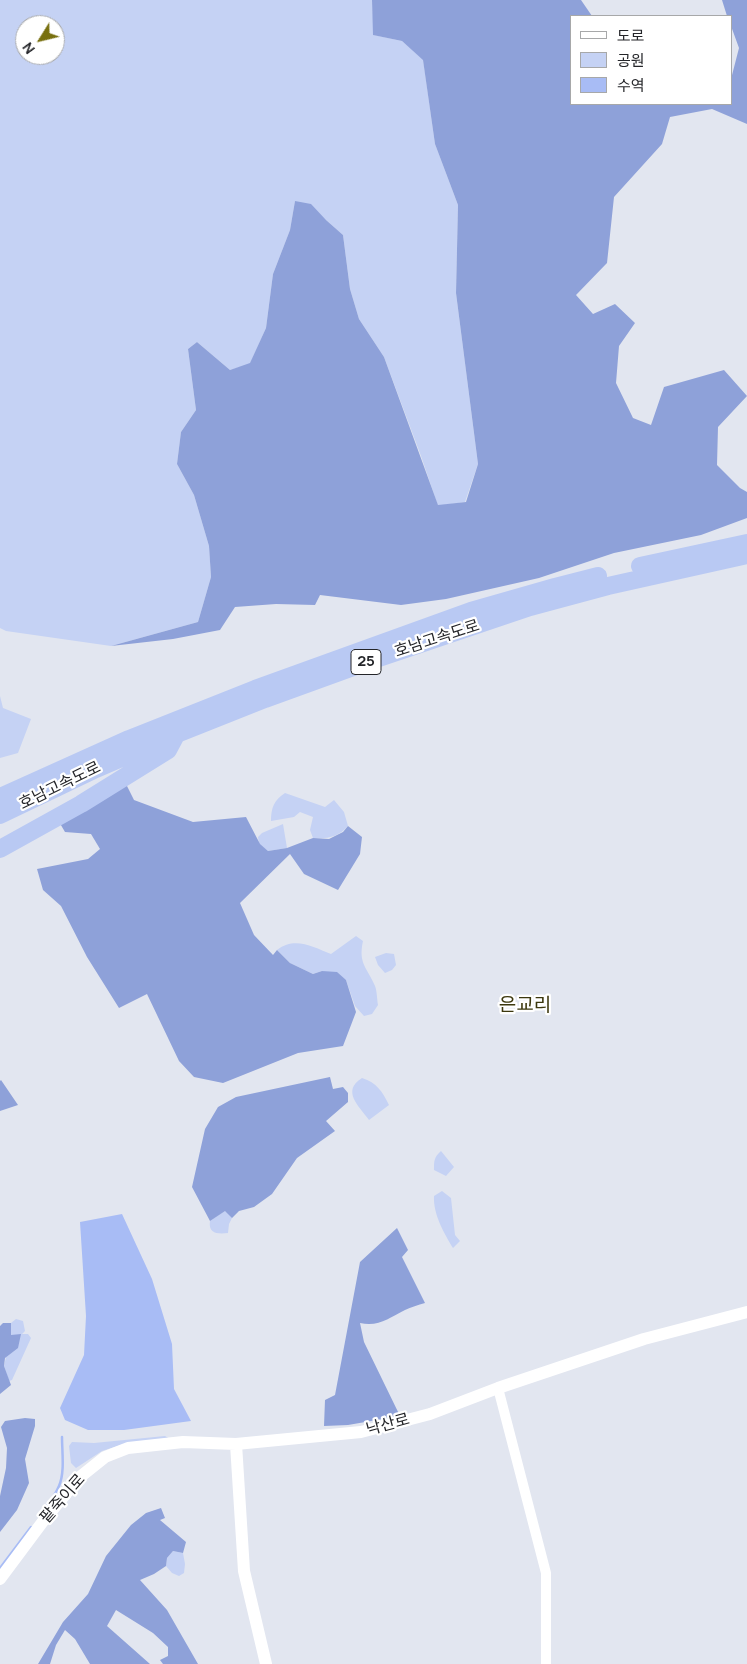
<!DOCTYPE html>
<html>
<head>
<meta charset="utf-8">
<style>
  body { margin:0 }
  #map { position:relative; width:747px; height:1664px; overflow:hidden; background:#e2e6f0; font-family:Manrope,"Noto Sans KR",sans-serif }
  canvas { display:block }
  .legend { position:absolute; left:570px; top:15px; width:162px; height:90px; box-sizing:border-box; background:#fff; border:1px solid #a7a8a9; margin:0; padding:6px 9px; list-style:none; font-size:15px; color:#242529 }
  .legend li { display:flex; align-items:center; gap:10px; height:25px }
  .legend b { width:25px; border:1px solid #a7a8a9 }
  .north { position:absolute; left:15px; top:15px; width:50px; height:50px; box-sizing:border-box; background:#fff; border:1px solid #a7a8a9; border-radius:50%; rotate:234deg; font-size:14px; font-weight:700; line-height:20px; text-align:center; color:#242529 }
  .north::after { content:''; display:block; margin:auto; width:18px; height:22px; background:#78700f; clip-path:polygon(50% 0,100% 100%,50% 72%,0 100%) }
</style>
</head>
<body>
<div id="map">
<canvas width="747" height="1664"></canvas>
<ul class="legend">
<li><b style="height:6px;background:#fff"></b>도로</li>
<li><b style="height:14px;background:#c5d2f4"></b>공원</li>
<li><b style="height:14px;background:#a8bcf5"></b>수역</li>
</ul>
<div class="north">N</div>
</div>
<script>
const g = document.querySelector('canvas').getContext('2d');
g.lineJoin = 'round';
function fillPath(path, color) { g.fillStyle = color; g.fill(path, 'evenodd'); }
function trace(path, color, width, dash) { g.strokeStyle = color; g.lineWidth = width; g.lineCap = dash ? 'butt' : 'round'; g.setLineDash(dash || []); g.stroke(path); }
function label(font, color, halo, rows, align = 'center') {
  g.font = font + ' Manrope,"Noto Sans KR",sans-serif'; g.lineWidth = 4.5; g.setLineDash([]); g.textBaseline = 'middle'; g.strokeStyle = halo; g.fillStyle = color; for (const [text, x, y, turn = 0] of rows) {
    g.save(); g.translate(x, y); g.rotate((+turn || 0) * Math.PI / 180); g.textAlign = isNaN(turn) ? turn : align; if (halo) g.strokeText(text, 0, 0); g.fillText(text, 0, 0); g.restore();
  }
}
fillPath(new Path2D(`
  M 0,0 L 372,0 L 374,35 L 402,41 L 423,59 L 435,144 L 458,205 L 456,293 L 478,464 L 465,502 L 438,506 L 421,456 L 384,357 L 359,319 L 350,289 L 343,235 L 326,220 L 295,201 L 290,230 L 273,274 L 266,328 L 250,364 L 230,370 L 197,342 L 188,349 L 196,410 L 181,432 L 177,464 L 194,495 L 209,546 L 211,577 L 198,622 L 111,646 L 6,631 L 0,628 ZM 25,25 L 55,25 L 55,55 L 25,55 Z
  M 0,696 L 3,708 L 31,719 L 18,753 L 0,758 Z
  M 285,793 L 325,807 L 334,800 L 344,812 L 348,826 C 338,837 328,839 313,838 L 310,830 L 313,817 L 300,812 L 294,817 L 271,821 C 271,808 274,800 285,793 Z
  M 283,824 L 287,848 L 268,851 L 259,844 L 258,837 L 262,833 Z
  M 356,936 L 363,941 C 358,964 367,967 375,986 C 377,991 377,999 378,1005 L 372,1014 L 364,1016 L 355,1006 L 346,980 L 322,971 L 313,974 L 290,963 L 277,950 C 295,936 313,947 331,954 Z
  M 386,953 L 394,954 L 396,965 L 392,970 L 385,973 L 378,965 L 375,957 Z
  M 362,1078 C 377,1083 382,1091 389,1105 L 369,1120 C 359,1106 341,1091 362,1078 Z
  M 441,1151 L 454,1167 L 446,1176 L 434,1170 C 434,1161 434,1157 441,1151 Z
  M 442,1191 L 451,1198 L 455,1235 L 460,1241 L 453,1248 C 444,1233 433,1214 434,1196 Z
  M 225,1210 L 232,1218 L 229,1224 L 228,1233 C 218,1234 208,1234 210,1221 Z
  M 16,1319 L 23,1321 L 25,1331 L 22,1334 L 28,1334 L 31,1338 L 12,1380 L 9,1381 L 4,1366 L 11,1335 L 11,1323 Z
  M 165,1436 L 170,1439 L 127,1443 L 102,1451 L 76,1468 L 71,1463 L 69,1446 L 72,1442 L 94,1443 Z
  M 173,1551 L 183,1553 L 185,1564 L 184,1573 L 179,1576 L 172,1573 L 166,1566 L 167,1558 Z`), '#c5d2f4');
fillPath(new Path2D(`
  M 372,0 L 581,0 L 592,16 L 571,16 L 571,104 L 731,104 L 731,79 L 739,48 L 731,26 L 731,16 L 727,16 L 722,0 L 747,0 L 747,124 L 712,109 L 670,117 L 662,144 L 614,197 L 607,263 L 576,295 L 593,314 L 615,304 L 635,323 L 619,346 L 616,383 L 633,418 L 651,425 L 664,387 L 724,370 L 747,396 L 718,427 L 717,465 L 740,488 L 747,492 L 747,518 L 701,535 L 614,553 L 539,578 L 446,599 L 401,605 L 320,595 L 315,605 L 276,604 L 235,607 L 220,630 L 173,639 L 111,646 L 198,622 L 211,577 L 209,546 L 194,495 L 177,464 L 181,432 L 196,410 L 188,349 L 197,342 L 230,370 L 250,363 L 266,328 L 273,274 L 290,230 L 295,201 L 311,204 L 326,220 L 343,235 L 350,289 L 359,319 L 384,357 L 438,505 L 466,502 L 478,464 L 456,293 L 458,205 L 435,144 L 423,60 L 402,41 L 373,35 Z
  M 124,780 L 134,800 L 193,822 L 246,817 L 260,844 L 268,851 L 287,848 L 313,838 L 329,839 L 343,832 L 348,826 L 362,837 L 360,854 L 338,890 L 304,874 L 290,854 L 240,903 L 254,935 L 273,955 L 277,950 L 290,963 L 313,974 L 322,971 L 337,972 L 346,980 L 356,1012 L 343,1046 L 298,1053 L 223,1083 L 194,1077 L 179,1061 L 147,994 L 119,1008 L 87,957 L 61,906 L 43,890 L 37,869 L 88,859 L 100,849 L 91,834 L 65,832 L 55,815 Z
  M 330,1077 L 333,1089 L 343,1087 L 348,1093 L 348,1102 L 326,1121 L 335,1131 L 297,1158 L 272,1194 L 254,1207 L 239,1211 L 232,1218 L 225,1211 L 210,1221 L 192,1187 L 205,1129 L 218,1107 L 236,1097 Z
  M 1,1080 L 18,1105 L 0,1111 L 0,1081 Z
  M 397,1228 L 408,1250 L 402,1257 L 425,1303 C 418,1305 411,1307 405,1310 C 389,1318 379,1327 360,1323 L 364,1342 L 400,1416 L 348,1425 L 324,1426 L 325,1400 L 335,1395 L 360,1262 Z
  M 3,1323 L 11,1323 L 11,1335 L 21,1334 L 18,1348 L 5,1358 L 4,1366 L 11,1385 L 0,1394 L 0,1326 Z
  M 25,1418 L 35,1419 L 35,1426 L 25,1459 L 29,1483 L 17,1510 L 0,1532 L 0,1496 L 6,1468 L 7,1448 L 1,1427 L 5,1421 Z
  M 161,1508 L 165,1518 L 160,1520 L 186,1542 L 183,1553 L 173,1551 L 167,1558 L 166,1566 L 154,1574 L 140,1580 L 167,1610 L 198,1664 L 163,1664 L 160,1660 L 168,1656 L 168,1647 L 153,1633 L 116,1610 L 107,1626 L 150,1664 L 90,1664 L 75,1639 L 65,1630 L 56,1645 L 50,1664 L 38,1664 L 63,1622 L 88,1594 L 106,1556 L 131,1525 L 146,1513 Z`), '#8ea1d9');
fillPath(new Path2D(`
  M 122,1214 L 152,1279 L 172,1344 L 174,1389 L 191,1421 L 124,1430 L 88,1430 L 65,1420 L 60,1408 L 84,1355 L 86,1316 L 80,1222 Z`), '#a8bcf5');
trace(new Path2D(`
  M 39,1517 C 46,1507 54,1498 59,1486 C 65,1472 62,1452 62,1437
  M 0,1568 L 31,1527`), '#a8bcf5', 2.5);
trace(new Path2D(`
  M 498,1388 L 546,1573 L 546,1664`), '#fff', 10);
trace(new Path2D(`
  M 236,1444 L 244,1571 L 266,1664
  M 0,1579 L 44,1520 L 80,1477 L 105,1457 L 128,1448 L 183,1442 L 236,1444 L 361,1432 L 430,1414 L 498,1388 L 644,1339 L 747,1312`), '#fff', 12);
trace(new Path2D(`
  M 640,566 L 747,543
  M 0,797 L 129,739 L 255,689 L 471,611 L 555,587 L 598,576
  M 0,815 L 96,769 L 177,734 L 265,699 L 367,662 L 530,607 L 608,586 L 747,555
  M 0,849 L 81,804 L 168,750 L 176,735`), '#b9c9f3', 18);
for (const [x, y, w] of [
  [366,662,30]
]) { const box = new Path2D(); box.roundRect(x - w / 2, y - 12.5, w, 25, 4); g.fillStyle = '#fff'; g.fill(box); trace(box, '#242529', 1); }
label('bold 15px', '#242529', null, [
  ["25",366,662]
]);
label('16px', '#242529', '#fff', [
  ["호남고속도로",437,639,-18],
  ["호남고속도로",60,786,-26],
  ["낙산로",388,1425,-15],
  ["팥죽이로",63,1499,-49]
]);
label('19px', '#3c380e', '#fff', [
  ["은교리",525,1006]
]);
</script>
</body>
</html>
